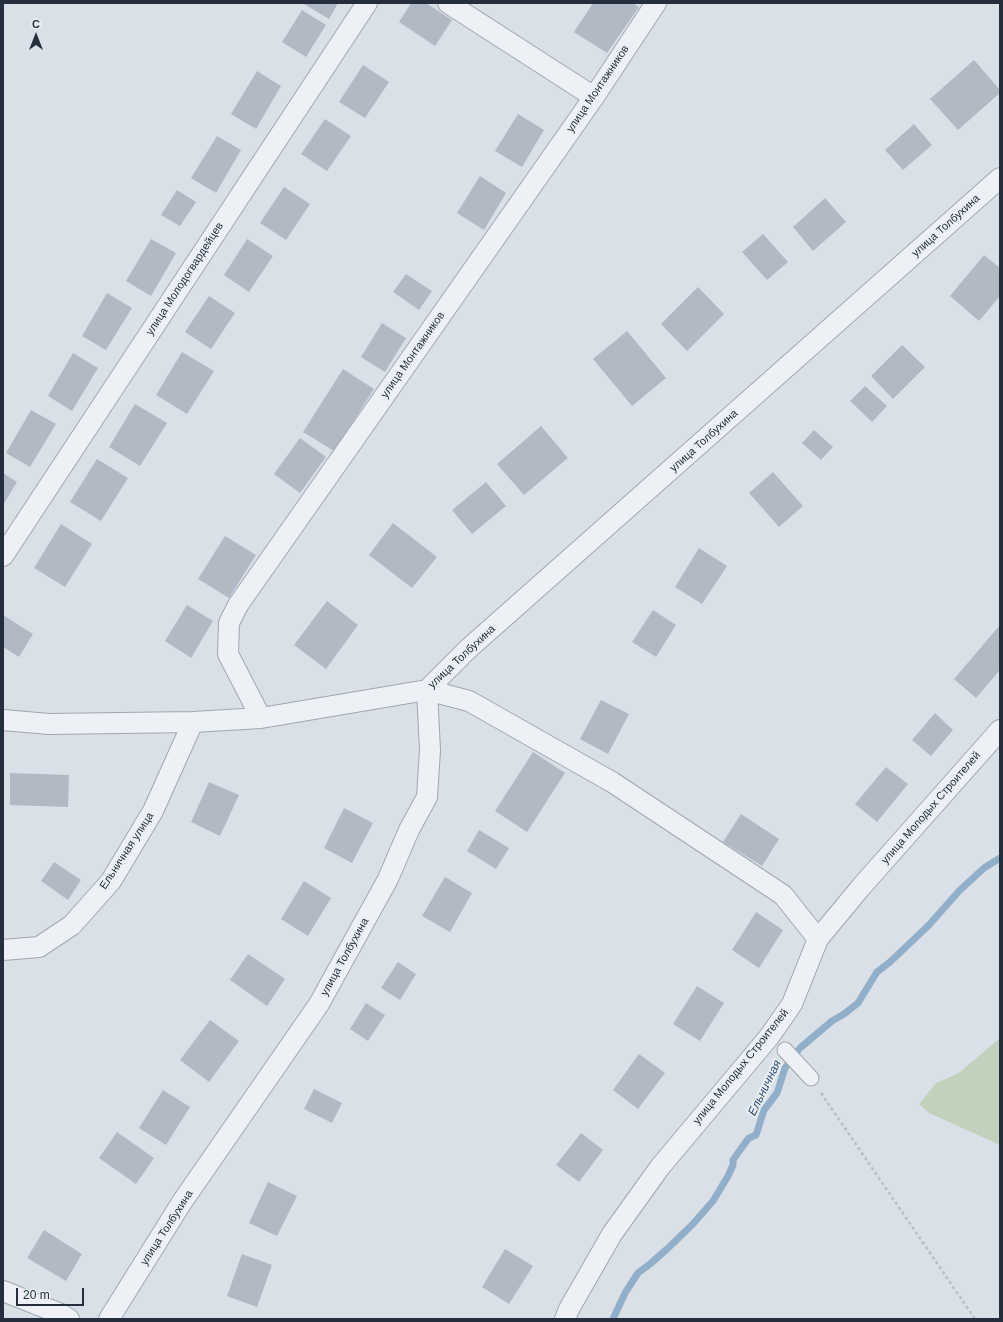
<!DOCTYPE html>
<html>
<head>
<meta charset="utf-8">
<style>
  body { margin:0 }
  #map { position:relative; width:1003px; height:1322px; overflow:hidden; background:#dae0e7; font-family:Helvetica,sans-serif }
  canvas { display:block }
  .frame { position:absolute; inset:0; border:4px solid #242e3d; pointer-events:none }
  .north { position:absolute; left:16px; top:16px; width:40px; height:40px; -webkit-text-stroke:3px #eaeff4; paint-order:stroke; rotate:0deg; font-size:11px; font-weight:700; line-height:16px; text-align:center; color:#242e3d }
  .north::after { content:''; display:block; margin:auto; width:14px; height:18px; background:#242e3d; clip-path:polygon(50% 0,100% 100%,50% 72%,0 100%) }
  .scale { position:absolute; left:16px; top:1288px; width:68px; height:18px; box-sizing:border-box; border:2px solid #242e3d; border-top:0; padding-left:5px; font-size:12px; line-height:14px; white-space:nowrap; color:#242e3d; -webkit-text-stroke:3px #eaeff4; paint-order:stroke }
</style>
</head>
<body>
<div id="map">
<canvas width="1003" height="1322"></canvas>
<div class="frame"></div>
<div class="north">С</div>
<div class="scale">20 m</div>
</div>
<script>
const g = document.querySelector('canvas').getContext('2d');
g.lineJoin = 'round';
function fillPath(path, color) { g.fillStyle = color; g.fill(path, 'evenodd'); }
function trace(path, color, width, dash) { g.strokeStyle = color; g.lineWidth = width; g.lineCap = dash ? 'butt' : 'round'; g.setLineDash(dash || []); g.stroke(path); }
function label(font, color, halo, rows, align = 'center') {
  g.font = font + ' Helvetica,sans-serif'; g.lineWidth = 4; g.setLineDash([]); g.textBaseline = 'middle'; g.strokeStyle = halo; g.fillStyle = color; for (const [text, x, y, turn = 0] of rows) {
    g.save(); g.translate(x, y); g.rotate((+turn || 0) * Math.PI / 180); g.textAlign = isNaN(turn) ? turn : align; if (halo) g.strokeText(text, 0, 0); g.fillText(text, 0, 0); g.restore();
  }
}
fillPath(new Path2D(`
  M 1000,1038 L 1000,1145 L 929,1113 L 919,1104 L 936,1083 L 959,1073 Z`), '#c1d1bb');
trace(new Path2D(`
  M 613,1319 L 625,1293 L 638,1273 L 650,1264 L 666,1250 L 692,1225 L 713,1201 L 728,1176 L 733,1165 L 733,1160 L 745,1143 L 749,1138 L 756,1135 L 764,1110 L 777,1093 L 785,1068 L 800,1048 L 832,1021 L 844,1014 L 858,1003 L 877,972 L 890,962 L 929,925 L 959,891 L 984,868 L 1000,858`), '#92afca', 7);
fillPath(new Path2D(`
  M 305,3 L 338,3 L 329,19 L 304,4 Z
  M 411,3 L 426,3 L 452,20 L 435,46 L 399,22 Z
  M 593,3 L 633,3 L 639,7 L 607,53 L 574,32 Z
  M 302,10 L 326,25 L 306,57 L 282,42 Z
  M 974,60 L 1000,90 L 1000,93 L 958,130 L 930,99 Z
  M 363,65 L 389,82 L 365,118 L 339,102 Z
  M 257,71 L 281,86 L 256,129 L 231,114 Z
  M 518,114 L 544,130 L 522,167 L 495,151 Z
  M 325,119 L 351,136 L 327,171 L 301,154 Z
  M 914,124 L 932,145 L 903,170 L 885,150 Z
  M 217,136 L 241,150 L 216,193 L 191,178 Z
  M 480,176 L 506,193 L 484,230 L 457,213 Z
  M 284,187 L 310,204 L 286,240 L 260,223 Z
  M 177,190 L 196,202 L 180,226 L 161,215 Z
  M 825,198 L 846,222 L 813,251 L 793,227 Z
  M 763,234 L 788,262 L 767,280 L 742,252 Z
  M 151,239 L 176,253 L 151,296 L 126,281 Z
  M 247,239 L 273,256 L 249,292 L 224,275 Z
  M 984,255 L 1000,268 L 1000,296 L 979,321 L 950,296 Z
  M 406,274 L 432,291 L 419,310 L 393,292 Z
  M 698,287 L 724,314 L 687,351 L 661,324 Z
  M 107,293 L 132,308 L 106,350 L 82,336 Z
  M 209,296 L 235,313 L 211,349 L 185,332 Z
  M 382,323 L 406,338 L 385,372 L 361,357 Z
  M 627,331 L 666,378 L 632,406 L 593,359 Z
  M 902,345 L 925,367 L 893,399 L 871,376 Z
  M 182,352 L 214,371 L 187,414 L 156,395 Z
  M 73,353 L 98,368 L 72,411 L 48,396 Z
  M 343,369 L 374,389 L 334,451 L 303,432 Z
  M 865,386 L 887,406 L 872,422 L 850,401 Z
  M 135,404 L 167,423 L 140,466 L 109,447 Z
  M 31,410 L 56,424 L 30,467 L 6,453 Z
  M 541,426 L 568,458 L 524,495 L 497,464 Z
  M 814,430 L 833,447 L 821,460 L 802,443 Z
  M 300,438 L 326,457 L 300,493 L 274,474 Z
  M 97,459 L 128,478 L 101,521 L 70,502 Z
  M 773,472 L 803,506 L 779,527 L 749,493 Z
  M 3,473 L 17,482 L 3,505 Z
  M 486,482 L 506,506 L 472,534 L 452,510 Z
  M 393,523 L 437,557 L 412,588 L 369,555 Z
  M 61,524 L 92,544 L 65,587 L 34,568 Z
  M 225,536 L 256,555 L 229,598 L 198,579 Z
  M 699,548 L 727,566 L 702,604 L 675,587 Z
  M 327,601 L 358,625 L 326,669 L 294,645 Z
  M 187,605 L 213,621 L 191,658 L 165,641 Z
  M 653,610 L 676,625 L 656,657 L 632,642 Z
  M 3,615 L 33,634 L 19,657 L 3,647 Z
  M 1000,625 L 1000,670 L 976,698 L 954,679 Z
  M 601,700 L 629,714 L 608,754 L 580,739 Z
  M 935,713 L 953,730 L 931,756 L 912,740 Z
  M 533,752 L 565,773 L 527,832 L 495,811 Z
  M 886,767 L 908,784 L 877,822 L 855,804 Z
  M 10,773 L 69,775 L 68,807 L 10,805 Z
  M 209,782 L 239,795 L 220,836 L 191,822 Z
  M 344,808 L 373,823 L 352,863 L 324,848 Z
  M 741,814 L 779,839 L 762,866 L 723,842 Z
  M 479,830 L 509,848 L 496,869 L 467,851 Z
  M 54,862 L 81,880 L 68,900 L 41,881 Z
  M 445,877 L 472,893 L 450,932 L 422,916 Z
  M 304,881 L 331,898 L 308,936 L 281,919 Z
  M 756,912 L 783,930 L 759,968 L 732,950 Z
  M 248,954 L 285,979 L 267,1006 L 230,980 Z
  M 398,962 L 416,974 L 400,1000 L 381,988 Z
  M 697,986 L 724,1003 L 700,1041 L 673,1024 Z
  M 366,1003 L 385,1015 L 368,1041 L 350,1029 Z
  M 210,1020 L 239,1041 L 209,1082 L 180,1060 Z
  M 639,1054 L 665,1073 L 638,1109 L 613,1090 Z
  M 314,1089 L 342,1103 L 332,1123 L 304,1109 Z
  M 163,1090 L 190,1107 L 166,1145 L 139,1128 Z
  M 117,1132 L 154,1158 L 136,1184 L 99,1158 Z
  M 581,1133 L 603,1150 L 579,1182 L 556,1165 Z
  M 268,1182 L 297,1196 L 277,1236 L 249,1223 Z
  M 44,1230 L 82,1254 L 66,1281 L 27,1258 Z
  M 505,1249 L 533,1266 L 509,1304 L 482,1287 Z
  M 242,1254 L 272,1265 L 257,1307 L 227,1296 Z`), '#b1b9c4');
const pedestrian = new Path2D(`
  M 785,1050 L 811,1078`);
const minor = new Path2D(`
  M 448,3 L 594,97
  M 3,556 L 367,3
  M 261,718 L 228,654 L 229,623 L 238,605 L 594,97 L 656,3
  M 3,720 L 49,724 L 193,722 L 261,718 L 427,690 L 469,701 L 612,782 L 783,895 L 818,939
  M 3,950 L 39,947 L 72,925 L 111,881 L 153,811 L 193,722
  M 3,1291 L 61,1314 L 69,1319
  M 109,1319 L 182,1202 L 319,1004 L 388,879 L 409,830 L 427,797 L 430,750 L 427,690 L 468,649 L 1000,178
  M 565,1319 L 569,1309 L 612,1234 L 660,1167 L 769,1037 L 792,1004 L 818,939 L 861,887 L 1000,730`);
trace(pedestrian, '#a0a7b1', 17);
trace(minor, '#a0a7b1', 22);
trace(new Path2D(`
  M 821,1093 L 975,1319`), '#b9bec5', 2.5, [3, 3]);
trace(pedestrian, '#edf0f5', 15);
trace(minor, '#edf0f5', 20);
label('11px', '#242e3d', '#eaeff4', [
  ["улица Монтажников",598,89,-56],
  ["улица Толбухина",946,226,-42],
  ["улица Молодогвардейцев",185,279,-57],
  ["улица Монтажников",413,355,-55],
  ["улица Толбухина",704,441,-42],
  ["улица Толбухина",462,657,-43],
  ["улица Молодых Строителей",931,808,-49],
  ["Ельничная улица",127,851,-57],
  ["улица Толбухина",345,957,-61],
  ["улица Молодых Строителей",741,1067,-51],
  ["улица Толбухина",167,1228,-57]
]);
label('italic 12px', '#2b4e74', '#eaeff4', [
  ["Ельничная",765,1088,-64]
]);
</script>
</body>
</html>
